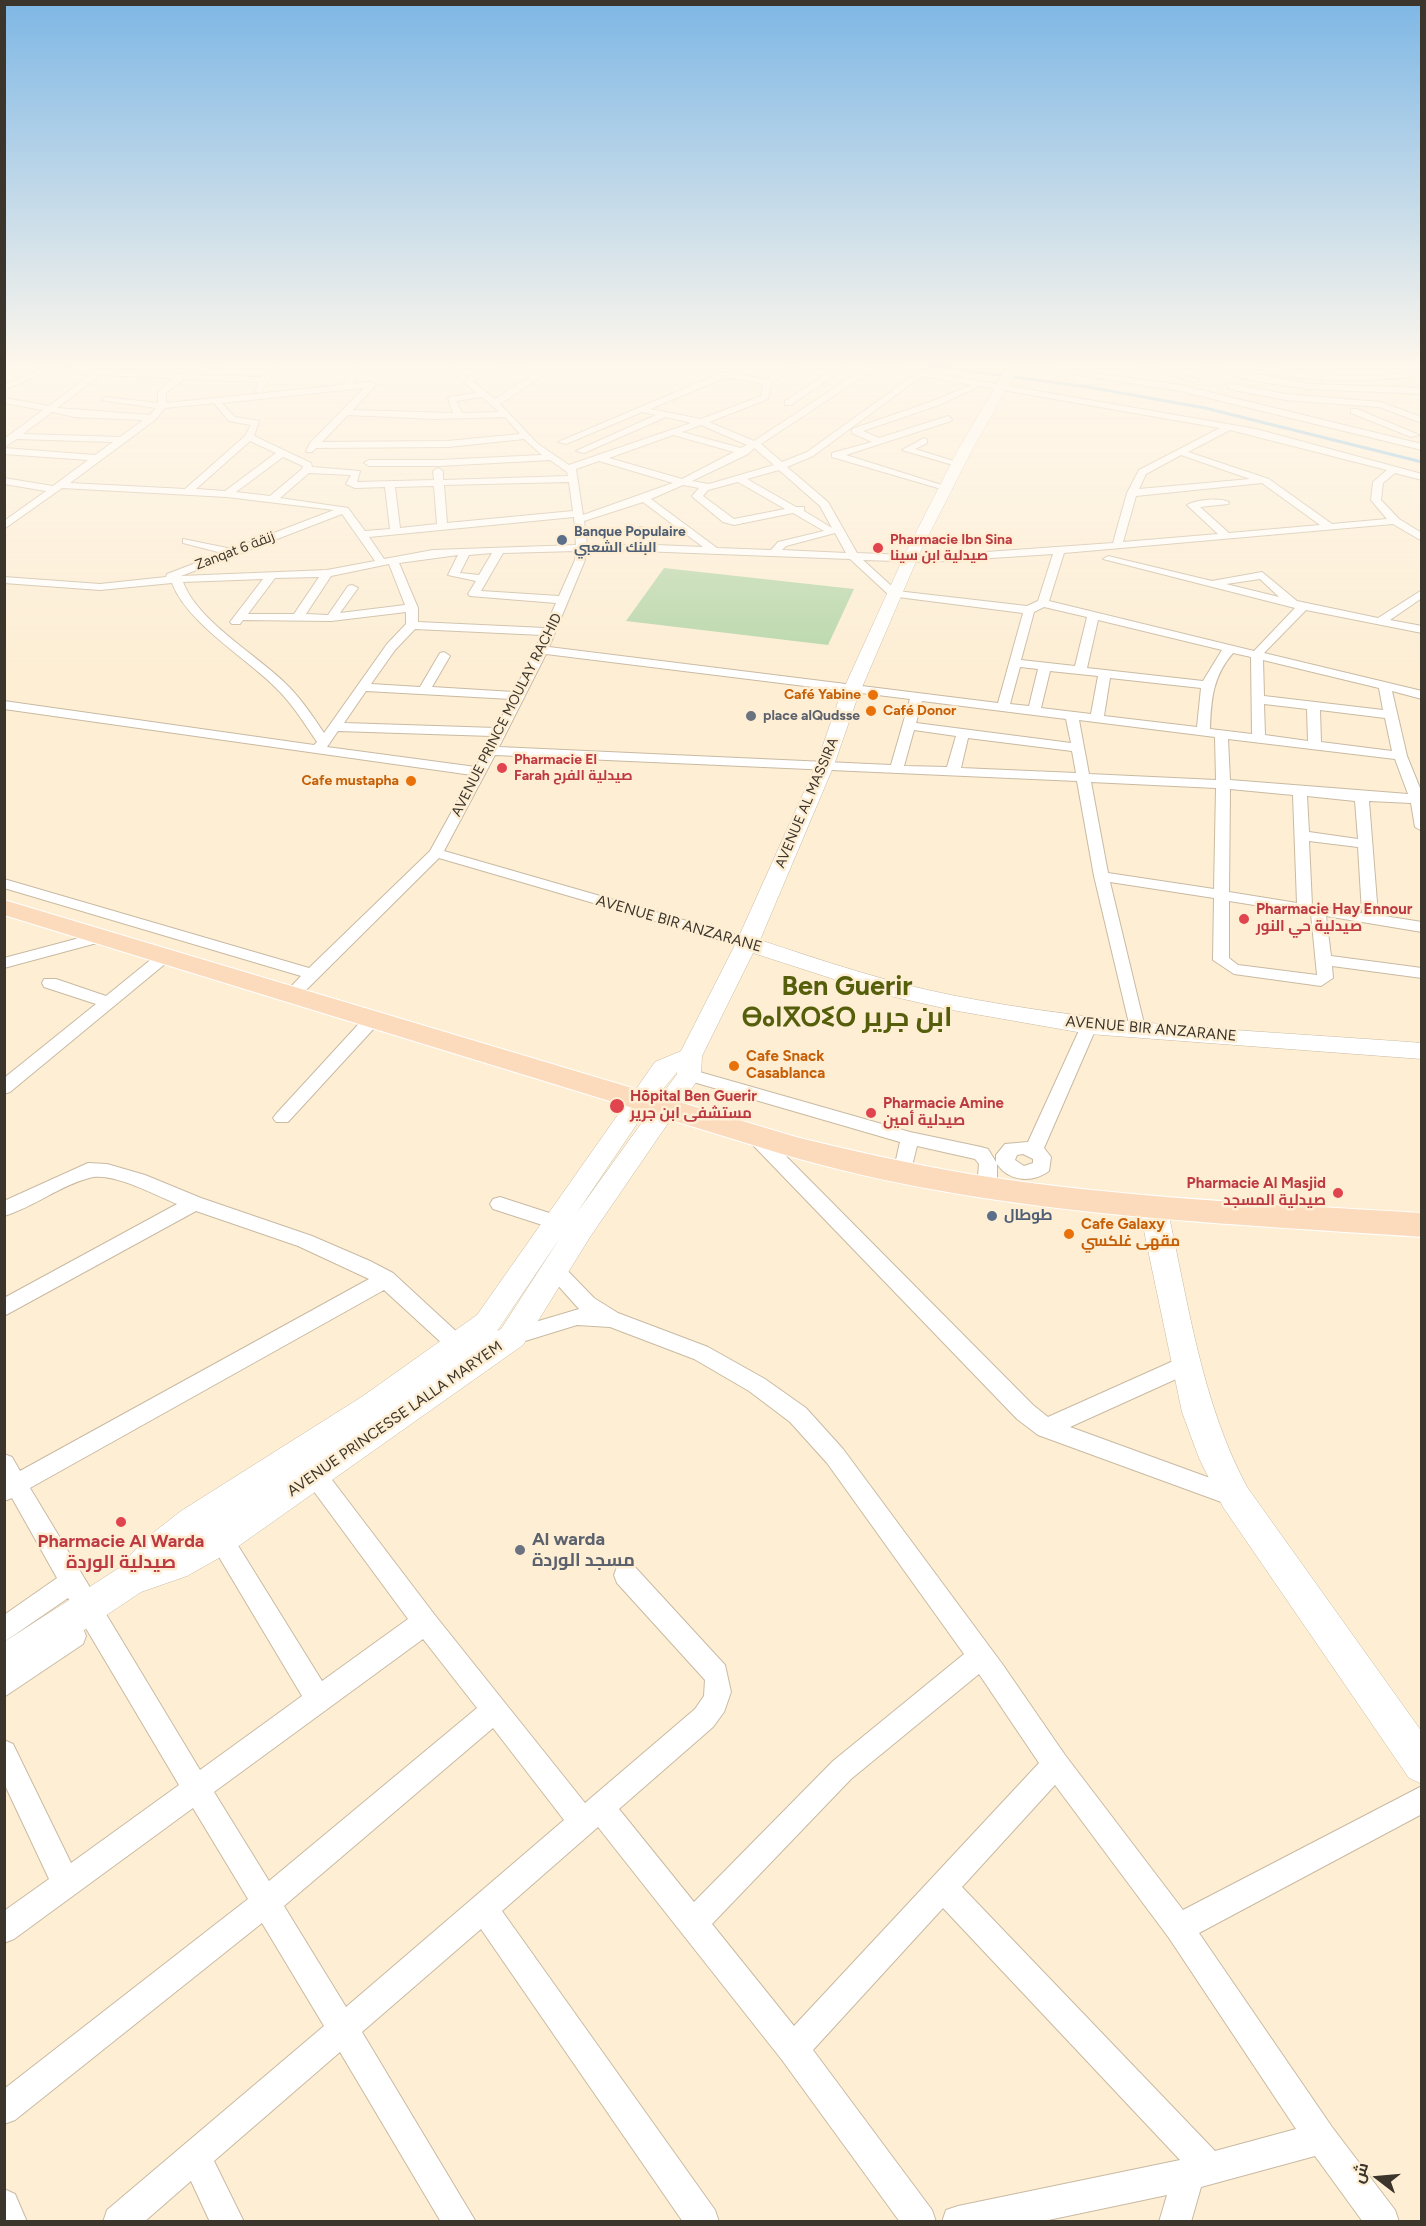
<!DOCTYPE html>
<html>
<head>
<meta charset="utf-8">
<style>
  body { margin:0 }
  #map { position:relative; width:1426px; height:2226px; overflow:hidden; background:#fdeed4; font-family:Figtree,Cairo,sans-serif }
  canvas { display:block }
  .frame { position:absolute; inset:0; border:6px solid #3b352b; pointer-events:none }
  .north { position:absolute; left:1348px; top:2148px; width:60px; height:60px; -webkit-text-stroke:4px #fdeed4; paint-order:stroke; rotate:286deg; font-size:16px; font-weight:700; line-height:24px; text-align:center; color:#3b352b }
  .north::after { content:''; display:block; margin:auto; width:21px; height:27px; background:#3b352b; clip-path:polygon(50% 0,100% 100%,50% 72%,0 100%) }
</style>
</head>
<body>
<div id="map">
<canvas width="1426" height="2226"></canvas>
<div class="frame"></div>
<div class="north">ش</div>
</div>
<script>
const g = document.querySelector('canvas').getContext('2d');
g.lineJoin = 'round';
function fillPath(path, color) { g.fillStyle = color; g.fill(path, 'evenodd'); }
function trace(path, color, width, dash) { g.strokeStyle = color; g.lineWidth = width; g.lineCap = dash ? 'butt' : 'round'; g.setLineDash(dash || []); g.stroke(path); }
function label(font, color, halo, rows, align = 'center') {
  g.font = font + ' Figtree,Cairo,"Noto Sans Tifinagh",sans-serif'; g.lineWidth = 5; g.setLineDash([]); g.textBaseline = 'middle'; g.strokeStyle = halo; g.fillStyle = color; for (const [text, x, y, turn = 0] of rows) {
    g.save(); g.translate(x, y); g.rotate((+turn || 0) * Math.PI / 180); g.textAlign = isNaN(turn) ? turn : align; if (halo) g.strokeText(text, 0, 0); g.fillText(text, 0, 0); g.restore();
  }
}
fillPath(new Path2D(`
  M 664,568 L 854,589 L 828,645 L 626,621 Z`), '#b7d6a9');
trace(new Path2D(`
  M 927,365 L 1088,387 L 1205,408 L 1422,462`), '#7fbce0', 3);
const street = new Path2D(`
  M 27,365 L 183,374 L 211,365 L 223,365 L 198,375 L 262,377 L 276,365 L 285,365 L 267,381 L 261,393 L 254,391 L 259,382 L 184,379 L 166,393 L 166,403 L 343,385 L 355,365 L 363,365 L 352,384 L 372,382 L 376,385 L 353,410 L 453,413 L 448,397 L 476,393 L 445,365 L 454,365 L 468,377 L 483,368 L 482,365 L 490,365 L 490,371 L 472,381 L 495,399 L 536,372 L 493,365 L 544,369 L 547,373 L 500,404 L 538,444 L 569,465 L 691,423 L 666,417 L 584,453 L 576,451 L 656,415 L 642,412 L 566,444 L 558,442 L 723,372 L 766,379 L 790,365 L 800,365 L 771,383 L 768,399 L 709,422 L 754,441 L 869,365 L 887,365 L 1256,429 L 1422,474 L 1422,480 L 1395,473 L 1383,483 L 1381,500 L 1399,519 L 1422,533 L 1422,541 L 1393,524 L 1064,553 L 1049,601 L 1254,651 L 1295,608 L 1103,559 L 1108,556 L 1212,581 L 1262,572 L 1297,601 L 1378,618 L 1422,590 L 1422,598 L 1390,620 L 1422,626 L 1422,633 L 1306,610 L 1264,653 L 1422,691 L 1422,699 L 1392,691 L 1407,756 L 1422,793 L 1422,831 L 1415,827 L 1411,803 L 1369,801 L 1378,915 L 1422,922 L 1422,932 L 1326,916 L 1331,956 L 1422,968 L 1422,978 L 1332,966 L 1333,978 L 1321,986 L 1234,974 L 1213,960 L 1214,898 L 1110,882 L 1145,1028 L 1137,1033 L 1131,1032 L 1094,876 L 1077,781 L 495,755 L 444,851 L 753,940 L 755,943 L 753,946 L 741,946 L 439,858 L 299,997 L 293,998 L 285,993 L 301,976 L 4,888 L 4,879 L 309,968 L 430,851 L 472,775 L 4,709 L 4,701 L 314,745 L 317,742 C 304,723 292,703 275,687 C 245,657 187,623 172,583 L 100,590 L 4,583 L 4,577 L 100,584 L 166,577 L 167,574 L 222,553 L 183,543 L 183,539 L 232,549 L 334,510 L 227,497 L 62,488 L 4,529 L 4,521 L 46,491 L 4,484 L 4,478 L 53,486 L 88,460 L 4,454 L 4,448 L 95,455 L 113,442 L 17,439 L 4,447 L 4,439 L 43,410 L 4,403 L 4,398 L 49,406 L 90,375 L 51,370 L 4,390 L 4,385 L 41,369 ZM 876,368 L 914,375 L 807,452 L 782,462 L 761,444 ZM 100,375 L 173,378 L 158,392 L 158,403 L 105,397 L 101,400 L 156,408 L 150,415 L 57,408 ZM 922,376 L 971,385 L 933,401 L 852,429 L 852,433 L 872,442 L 832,453 L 832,457 L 948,491 L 948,487 L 846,455 L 951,421 L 952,419 L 948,416 L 879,438 L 863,431 L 939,405 L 980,386 L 1220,428 L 1139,470 L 1127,493 L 1113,543 L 930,556 L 857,553 L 828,502 L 787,467 L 813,456 ZM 727,377 L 763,384 L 761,396 L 701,419 L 650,409 ZM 364,388 L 310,443 L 306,452 L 312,452 L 316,448 L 448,447 L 524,439 L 542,455 L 439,460 L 369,460 L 364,463 L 369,466 L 439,466 L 550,460 L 567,472 L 568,476 L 443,480 L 443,471 L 438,468 L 433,471 L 434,480 L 357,482 L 360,471 L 312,467 L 311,463 L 254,436 L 259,421 L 235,417 L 222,403 ZM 482,397 L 499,412 L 462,413 L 456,401 ZM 214,403 L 229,421 L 251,425 L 245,436 L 185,489 L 70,483 L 155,420 L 165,408 ZM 52,412 L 75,417 L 143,420 L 120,437 L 23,434 ZM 348,415 L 435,419 L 505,417 L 520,434 L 448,441 L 322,442 ZM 701,425 L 747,445 L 741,448 L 682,432 ZM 1230,430 L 1387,470 L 1373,482 L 1371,500 L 1387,519 L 1332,524 L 1269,479 L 1188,452 ZM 673,435 L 734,452 L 682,479 L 609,458 ZM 250,441 L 276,453 L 225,491 L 196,489 ZM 754,448 L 774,465 L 709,484 L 692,481 L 748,454 ZM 1181,455 L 1250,479 L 1139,489 L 1146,474 ZM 283,457 L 303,466 L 302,469 L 270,496 L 236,492 ZM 599,461 L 673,483 L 583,515 L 576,469 ZM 779,470 L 820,506 L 832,528 L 804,511 L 804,507 L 796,507 L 747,479 ZM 309,473 L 351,475 L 346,484 L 355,488 L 385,487 L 390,529 L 365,531 L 348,508 L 280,498 ZM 569,482 L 573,511 L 447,523 L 444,485 ZM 738,482 L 785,509 L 734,519 L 703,496 L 708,490 ZM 1262,483 L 1320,525 L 1229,533 L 1200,507 L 1228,504 L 1229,502 C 1220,497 1195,500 1187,505 L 1218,534 L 1123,542 L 1136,496 ZM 683,485 L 699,488 L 692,496 L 694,498 L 723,522 L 734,525 L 793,513 L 824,531 L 778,542 L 771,550 L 717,548 L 651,499 ZM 434,486 L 437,524 L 400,528 L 395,487 ZM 643,502 L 703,547 L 656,545 L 644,528 L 640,527 L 635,530 L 645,545 L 587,545 L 584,521 ZM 342,514 L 375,561 L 327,570 L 181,576 ZM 574,517 L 576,545 L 433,550 L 384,559 L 369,537 ZM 835,533 L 846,553 L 782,550 L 786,546 ZM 614,550 L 850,559 L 890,596 L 1023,613 L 998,703 L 549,647 L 585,560 L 586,551 ZM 576,551 L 575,560 L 559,596 L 481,591 L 503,553 ZM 492,553 L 479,575 L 460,573 L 469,555 ZM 1053,554 L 1038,601 L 1027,606 L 897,591 L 863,560 L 930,562 ZM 458,555 L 448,575 L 476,581 L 468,594 L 470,596 L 556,603 L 545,628 L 418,622 L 418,608 L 399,563 ZM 389,564 L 405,605 L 340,613 L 358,588 L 352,585 L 348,586 L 328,615 L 306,614 L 331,576 ZM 319,577 L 294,614 L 248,614 L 275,578 ZM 263,579 L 230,622 L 232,624 L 240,624 L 243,620 L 331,621 L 406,612 L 406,624 L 387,644 L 324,733 C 312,715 300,697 284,682 C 255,654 197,620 183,582 ZM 1260,579 L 1279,597 L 1226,584 ZM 1044,607 L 1087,617 L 1075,666 L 1021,660 L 1034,612 ZM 1098,620 L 1222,650 L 1203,681 L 1087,668 ZM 415,629 L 542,635 L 514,692 L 432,687 L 450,656 L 444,652 L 440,653 L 420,687 L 371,684 L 395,650 ZM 1233,653 L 1251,657 L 1252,734 L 1210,729 C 1211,699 1213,676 1233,653 ZM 546,654 L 910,699 L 891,765 L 499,747 ZM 1263,660 L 1379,688 L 1383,710 L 1264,696 ZM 1020,667 L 1038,669 L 1029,706 L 1010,704 ZM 1050,671 L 1098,676 L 1091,714 L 1041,708 ZM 1110,678 L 1201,688 L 1197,727 L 1104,716 ZM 366,691 L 511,699 L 496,728 L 344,723 ZM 922,701 L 1066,719 L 1071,743 L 916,723 ZM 1264,704 L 1307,709 L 1308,741 L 1265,735 ZM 1320,710 L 1385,718 L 1392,751 L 1321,742 ZM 1079,720 L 1215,737 L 1216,780 L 1089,774 ZM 914,730 L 956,736 L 947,767 L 904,766 ZM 338,731 L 492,736 L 476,767 L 327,747 ZM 968,738 L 1072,751 L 1076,773 L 961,768 ZM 1228,739 L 1395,759 L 1408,794 L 1230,780 ZM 1091,782 L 1216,788 L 1214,889 L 1108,873 ZM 1230,789 L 1293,795 L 1297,903 L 1229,892 ZM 1307,796 L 1355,801 L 1358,839 L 1309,832 ZM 1309,841 L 1358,847 L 1362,913 L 1312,905 ZM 1229,901 L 1311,914 L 1317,975 L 1238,965 L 1229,958 Z
  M 840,365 L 850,365 L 791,405 L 785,405 L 785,401 Z
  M 1016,365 L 1037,365 L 1180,385 L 1422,444 L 1422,450 L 1180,391 Z
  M 1135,365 L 1149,365 L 1199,380 L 1195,382 Z
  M 1194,365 L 1208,365 L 1309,384 L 1422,388 L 1422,394 L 1309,389 L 1254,381 Z
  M 1250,365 L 1338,375 L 1380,375 L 1422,371 L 1422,376 C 1382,381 1283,385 1250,365 Z
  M 1231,384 L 1286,394 L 1380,402 L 1422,417 L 1422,423 L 1379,407 L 1286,400 L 1228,389 Z
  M 1351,409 L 1357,409 L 1419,435 L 1411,437 L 1351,413 Z
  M 924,438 L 927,439 L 927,443 L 915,449 L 960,463 L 960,467 L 902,450 Z
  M 102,932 L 108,934 L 110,937 L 108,940 L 4,968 L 4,958 Z
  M 165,951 L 173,956 L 171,959 L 10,1092 L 4,1094 L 4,1078 L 96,1004 L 44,987 L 42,983 L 44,979 L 56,979 L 106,996 L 159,953 Z
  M 372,1015 L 378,1016 L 380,1020 L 378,1024 L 288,1122 L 276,1122 L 273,1118 L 276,1114 L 366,1016 Z
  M 1089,1021 L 1097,1026 L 1044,1148 L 1051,1157 L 1049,1171 C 1033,1183 1009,1182 997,1164 L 997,1189 L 994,1194 L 980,1194 L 977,1189 L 979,1164 L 975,1159 L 917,1146 L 909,1178 L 895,1178 L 893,1173 L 900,1142 L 683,1079 L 680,1075 L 689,1069 L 910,1132 L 981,1147 L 988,1149 L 996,1162 L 996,1155 L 1005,1144 L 1028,1142 L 1081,1026 ZM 1023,1154 L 1033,1159 L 1033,1163 L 1024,1166 L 1015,1160 L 1017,1155 Z
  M 756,1131 L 762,1132 L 1033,1405 L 1048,1417 L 1180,1358 L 1188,1355 L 1196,1358 L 1199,1364 L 1196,1370 L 1070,1427 L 1243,1490 L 1247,1497 L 1243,1504 L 1235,1507 L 1038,1435 L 1017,1419 L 750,1142 L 747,1137 L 750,1132 Z
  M 88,1163 L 107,1164 L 145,1175 L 201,1198 L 312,1236 L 370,1261 L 393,1273 L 471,1345 L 475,1351 L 471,1357 L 464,1360 L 457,1357 L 384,1290 L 30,1488 L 200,1770 L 302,1696 L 213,1547 L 209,1539 L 213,1531 L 221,1528 L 229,1531 L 322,1681 L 408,1619 L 307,1482 L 304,1475 L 307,1468 L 315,1465 L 323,1468 L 434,1614 L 585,1803 L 695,1709 L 704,1696 L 705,1680 L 617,1583 L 614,1575 L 617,1567 L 626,1564 L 635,1567 L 725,1665 L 731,1692 L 724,1712 L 713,1727 L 619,1809 L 694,1902 L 833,1761 L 964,1654 L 827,1463 L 790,1422 L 749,1391 L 694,1359 L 610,1327 L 577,1325 L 512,1345 L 505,1343 L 502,1337 L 505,1331 L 579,1309 L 545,1271 L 548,1265 L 555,1263 L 562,1265 L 594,1298 L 618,1313 L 708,1347 L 765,1379 L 806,1408 L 843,1449 L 1003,1665 L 1065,1755 L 1183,1910 L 1422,1786 L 1422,1814 L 1199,1933 L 1332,2127 L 1395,2210 L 1399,2222 L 1363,2222 L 1315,2156 L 1201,2187 L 1191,2222 L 1159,2222 L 1167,2195 L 1039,2222 L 942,2222 L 946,2210 L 958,2206 L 1180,2160 L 943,1908 L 813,2050 L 932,2210 L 936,2222 L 900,2222 L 782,2060 L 598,1827 L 502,1911 L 715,2210 L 719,2222 L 683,2222 L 481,1929 L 362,2032 L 476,2222 L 441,2222 L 340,2052 L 214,2161 L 244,2222 L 210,2222 L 191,2181 L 144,2222 L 103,2222 L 107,2210 L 324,2026 L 262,1923 L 15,2120 L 4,2124 L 4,2089 L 248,1899 L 193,1808 L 14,1939 L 4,1943 L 4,1911 L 49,1879 L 4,1783 L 4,1740 L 13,1744 L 71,1863 L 179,1785 L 68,1598 L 4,1642 L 4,1615 L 57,1578 L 12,1498 L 4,1501 L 4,1454 L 12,1457 L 20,1471 L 369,1279 L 298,1246 L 196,1211 L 4,1316 L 4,1298 L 177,1204 C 155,1195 111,1171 89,1178 C 59,1186 34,1207 4,1216 L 4,1201 ZM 423,1639 L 477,1708 L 269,1881 L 214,1792 ZM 979,1674 L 1039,1763 L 794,2026 L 712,1924 L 851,1779 ZM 493,1728 L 564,1820 L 346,2007 L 284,1906 ZM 1055,1785 L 1169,1938 L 1296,2129 L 1215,2151 L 962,1887 Z
  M 500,1197 L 574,1221 L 577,1226 L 574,1231 L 567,1233 L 493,1209 L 490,1204 L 493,1199 Z
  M 74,1624 L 83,1628 L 86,1636 L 83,1644 L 4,1697 L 4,1669 Z
  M 4,2189 L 15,2194 L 27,2222 L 4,2222 Z`);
const secondary = new Path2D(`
  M 1008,365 L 1020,365 L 972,450 L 920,552 L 857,699 L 834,765 L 760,940 C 823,961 886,982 951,995 C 1106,1026 1265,1031 1422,1043 L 1422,1059 L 1089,1034 L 952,1010 L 877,993 L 753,953 L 702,1056 L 701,1075 L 590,1237 L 523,1345 L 233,1550 L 187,1576 L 141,1592 L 17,1675 L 4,1680 L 4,1642 L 119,1568 L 144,1540 L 181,1511 L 363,1396 L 477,1315 L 655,1062 L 681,1051 L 736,943 L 816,765 L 839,699 L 906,552 L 958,450 ZM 677,1072 L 677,1074 L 576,1214 L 649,1106 ZM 560,1238 L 501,1329 L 497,1331 Z
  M 1153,1197 L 1163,1200 L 1167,1207 C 1188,1301 1201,1401 1247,1487 L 1422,1732 L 1422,1784 L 1409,1778 L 1223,1507 L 1199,1458 L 1182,1412 L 1139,1207 L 1143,1200 Z`);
const primary = new Path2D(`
  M 4,900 L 796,1137 C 853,1151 910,1164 969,1174 C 1118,1198 1271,1204 1422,1213 L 1422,1237 C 1207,1222 989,1215 782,1154 L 4,915 Z`);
trace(street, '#c9baa2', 2);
trace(secondary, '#c9baa2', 1);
trace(primary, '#fff', 2);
fillPath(street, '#fff');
fillPath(secondary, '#fff');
fillPath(primary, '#fcdbbc');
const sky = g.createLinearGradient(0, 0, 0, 677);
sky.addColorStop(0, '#7eb7e5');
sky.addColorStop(0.54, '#fef7ec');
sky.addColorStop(1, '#fef7ec00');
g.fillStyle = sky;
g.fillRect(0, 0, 1426, 677);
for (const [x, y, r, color] of [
  [562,540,6,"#5c6f8a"],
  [878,548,6,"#e0444e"],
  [873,695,6,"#e8710a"],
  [871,711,6,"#e8710a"],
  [751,716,6,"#6b7280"],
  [502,768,6,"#e0444e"],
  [411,781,6,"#e8710a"],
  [1244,919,6,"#e0444e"],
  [734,1066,6,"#e8710a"],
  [617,1106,8,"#e0444e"],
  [871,1113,6,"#e0444e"],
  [1338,1193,6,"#e0444e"],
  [992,1216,6,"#5c6f8a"],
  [1069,1234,6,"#e8710a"],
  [121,1522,6,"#e0444e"],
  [520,1550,6,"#6b7280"]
]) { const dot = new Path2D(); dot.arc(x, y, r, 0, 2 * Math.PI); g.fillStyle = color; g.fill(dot); trace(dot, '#fdeed4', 2); }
label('bold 14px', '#4e5e75', '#fdeed4', [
  ["Banque Populaire",574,532],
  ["البنك الشعبي",574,548]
], 'left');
label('bold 14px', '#be3a42', '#fdeed4', [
  ["Pharmacie Ibn Sina",890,540],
  ["صيدلية ابن سينا",890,556],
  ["Pharmacie El",514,760],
  ["Farah صيدلية الفرح",514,776]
], 'left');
label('14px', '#3b352b', '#fdeed4', [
  ["Zanqat 6 زنقة",235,551,-21],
  ["AVENUE PRINCE MOULAY RACHID",507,715,-63],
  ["AVENUE AL MASSIRA",807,803,-67]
]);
label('bold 14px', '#c56008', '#fdeed4', [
  ["Café Yabine",861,695],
  ["Café Donor",883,711,"left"],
  ["Cafe mustapha",399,781]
], 'right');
label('bold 14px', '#5b616d', '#fdeed4', [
  ["place alQudsse",763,716]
], 'left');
label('bold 15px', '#be3a42', '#fdeed4', [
  ["Pharmacie Hay Ennour",1256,910],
  ["صيدلية حي النور",1256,927],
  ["Hôpital Ben Guerir",630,1097],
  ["مستشفى ابن جرير",630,1114],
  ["Pharmacie Amine",883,1104],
  ["صيدلية أمين",883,1121],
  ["Pharmacie Al Masjid",1326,1184,"right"],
  ["صيدلية المسجد",1326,1201,"right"]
], 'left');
label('15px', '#3b352b', '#fdeed4', [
  ["AVENUE BIR ANZARANE",679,924,16],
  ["AVENUE BIR ANZARANE",1151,1029,5],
  ["AVENUE PRINCESSE LALLA MARYEM",395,1419,-35]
]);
label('bold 15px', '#c56008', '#fdeed4', [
  ["Cafe Snack",746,1057],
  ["Casablanca",746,1074],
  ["Cafe Galaxy",1081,1225],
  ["مقهى غلكسي",1081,1242]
], 'left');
label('bold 15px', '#4e5e75', '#fdeed4', [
  ["طوطال",1004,1216]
], 'left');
label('bold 18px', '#5b616d', '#fdeed4', [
  ["Al warda",532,1540],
  ["مسجد الوردة",532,1561]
], 'left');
label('bold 18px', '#be3a42', '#fdeed4', [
  ["Pharmacie Al Warda",121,1542],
  ["صيدلية الوردة",121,1563]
]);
label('bold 27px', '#545e0b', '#fdeed4', [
  ["Ben Guerir",847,987],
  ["ⴱⴰⵏⴳⵔⵉⵔ ابن جرير",847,1018]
]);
</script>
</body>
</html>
